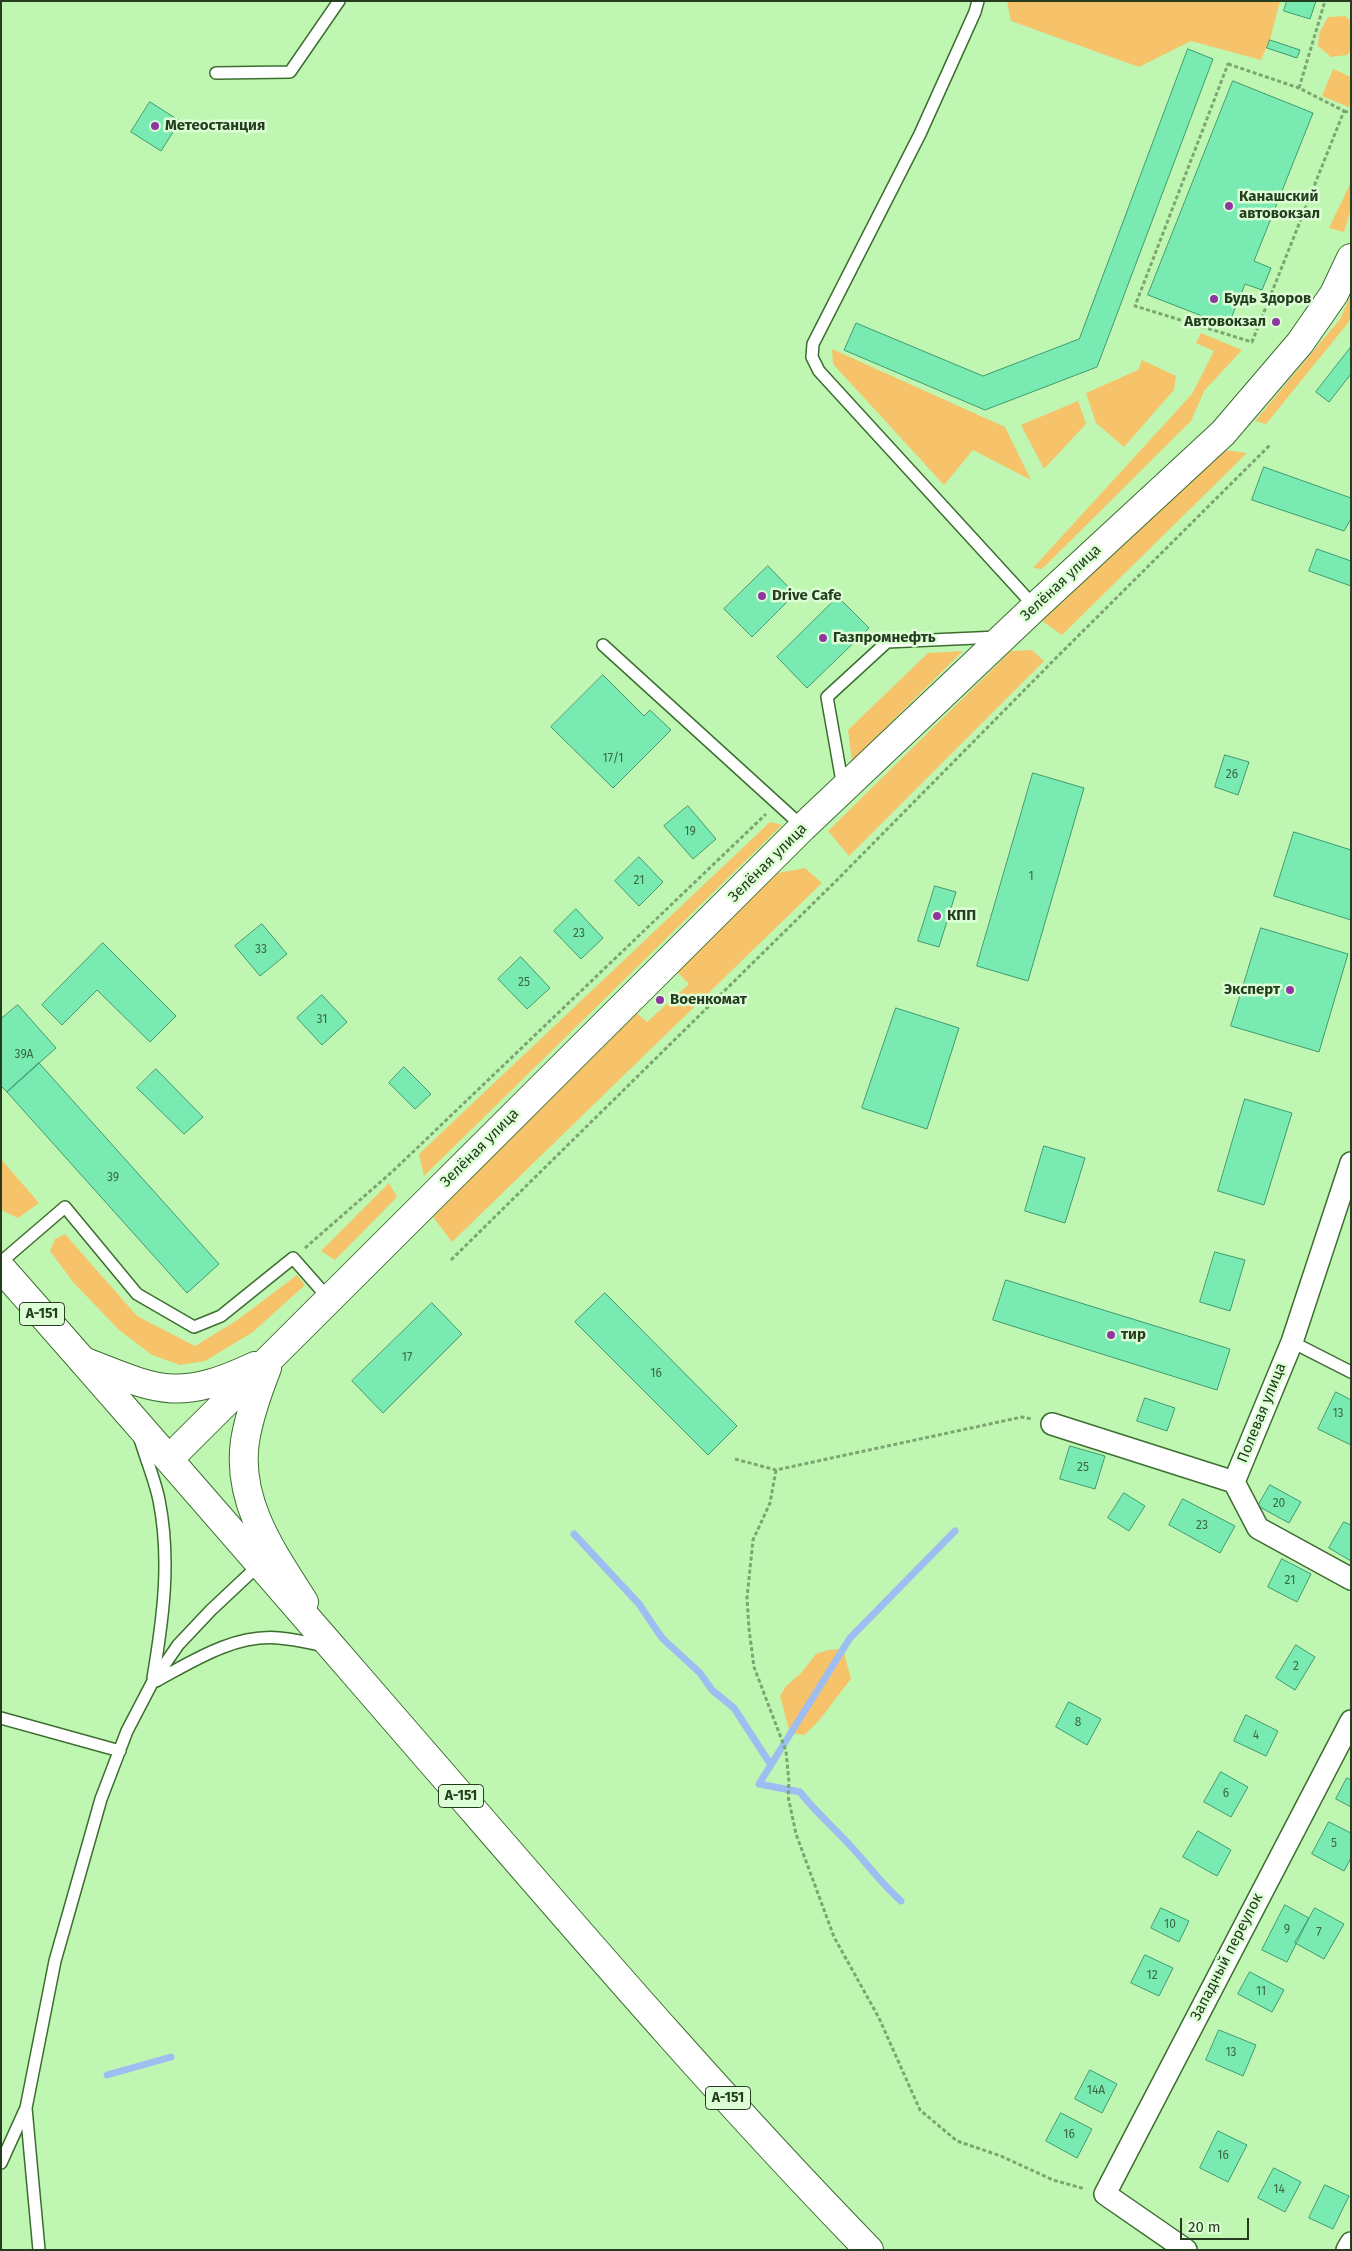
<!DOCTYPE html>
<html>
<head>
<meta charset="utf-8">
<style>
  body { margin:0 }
  #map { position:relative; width:1352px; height:2251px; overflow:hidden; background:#bff7b2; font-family:"Fira Sans",sans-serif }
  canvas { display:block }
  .frame { position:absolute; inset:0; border:2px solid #263c21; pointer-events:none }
  .scale { position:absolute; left:1180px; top:2218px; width:69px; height:22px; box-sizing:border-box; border:2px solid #263c21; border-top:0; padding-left:6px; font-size:15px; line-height:18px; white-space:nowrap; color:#263c21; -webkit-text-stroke:4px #dcfed4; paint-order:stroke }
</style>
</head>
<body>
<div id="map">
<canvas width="1352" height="2251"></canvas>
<div class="frame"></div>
<div class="scale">20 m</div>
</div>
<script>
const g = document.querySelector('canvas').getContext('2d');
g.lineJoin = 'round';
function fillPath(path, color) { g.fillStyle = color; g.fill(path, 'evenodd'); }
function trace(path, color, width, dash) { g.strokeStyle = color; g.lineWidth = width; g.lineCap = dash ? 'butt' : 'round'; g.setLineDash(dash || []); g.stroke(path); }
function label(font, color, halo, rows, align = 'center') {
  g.font = font + ' "Fira Sans",sans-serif'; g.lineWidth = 5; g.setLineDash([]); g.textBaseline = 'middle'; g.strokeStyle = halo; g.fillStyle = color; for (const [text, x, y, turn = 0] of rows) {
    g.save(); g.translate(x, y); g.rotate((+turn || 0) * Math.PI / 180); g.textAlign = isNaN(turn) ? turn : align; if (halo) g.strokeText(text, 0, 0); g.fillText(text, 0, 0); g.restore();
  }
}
fillPath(new Path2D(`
  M 1007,1 L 1280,1 L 1270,40 L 1261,60 L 1191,41 L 1139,67 L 1011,21 Z
  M 1345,16 L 1351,21 L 1351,51 L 1347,55 L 1331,57 L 1318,46 L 1319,33 L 1328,17 Z
  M 1333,69 L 1351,77 L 1351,108 L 1322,96 Z
  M 1351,182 L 1351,209 L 1344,232 L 1329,228 Z
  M 1351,294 L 1351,317 L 1348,323 L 1266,424 L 1255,421 L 1340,319 Z
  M 1201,333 L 1242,350 L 1204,391 L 1191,421 L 1042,569 L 1033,568 L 1192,394 L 1214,351 L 1196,343 Z
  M 832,349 L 1005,427 L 1031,480 L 973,450 L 944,485 L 833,364 Z
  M 1142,360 L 1176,376 L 1174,390 L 1124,447 L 1096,423 L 1086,393 L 1138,370 Z
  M 1078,401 L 1086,424 L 1044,469 L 1021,425 Z
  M 1225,450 L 1247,453 L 1062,635 L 1042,621 Z
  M 1032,650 L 1044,661 L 849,856 L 828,831 L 1011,651 Z
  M 963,651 L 852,761 L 848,730 L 928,653 Z
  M 770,822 L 782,825 L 424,1176 L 419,1154 Z
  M 805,868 L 822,883 L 452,1242 L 433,1217 L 634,1011 L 647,1022 L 689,984 L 676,971 L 778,873 Z
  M 1,1159 L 39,1203 L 18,1218 L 1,1210 Z
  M 389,1183 L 397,1197 L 335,1260 L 321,1251 Z
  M 65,1234 L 137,1316 L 195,1346 L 236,1321 L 297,1275 L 305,1285 L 253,1332 L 205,1361 L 180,1365 L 152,1355 L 119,1330 L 73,1282 L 50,1251 L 55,1239 Z
  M 843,1649 L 851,1679 C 835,1698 823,1719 804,1735 L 790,1733 L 780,1696 L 786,1686 L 801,1673 L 816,1654 L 828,1650 Z`), '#f6c36b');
trace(new Path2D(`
  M 574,1534 L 639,1604 L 662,1638 L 700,1673 L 712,1690 L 734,1708 L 771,1765
  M 901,1901 C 883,1885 872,1870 856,1852 C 838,1831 817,1814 800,1792 L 759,1784 L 850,1638 L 955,1531
  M 107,2075 L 171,2057`), '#9ebdf0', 7);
const building = new Path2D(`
  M 1287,1 L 1316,1 L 1310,19 L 1284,11 Z
  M 1270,40 L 1300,50 L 1297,58 L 1267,48 Z
  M 1188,49 L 1213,59 L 1097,367 L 985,410 L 844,350 L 856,323 L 983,376 L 1079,339 Z
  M 1233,81 L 1313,113 L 1254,261 L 1271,268 L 1262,290 L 1245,284 L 1228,326 L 1148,295 Z
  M 150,102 L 180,121 L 161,151 L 131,132 Z
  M 1351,347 L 1351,374 L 1329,402 L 1316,392 Z
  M 1264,467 L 1351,498 L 1351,519 L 1344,531 L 1252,500 Z
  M 1317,549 L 1351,561 L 1351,586 L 1309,571 Z
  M 768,566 L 795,594 L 752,637 L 724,609 Z
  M 838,597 L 869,628 L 807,688 L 777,657 Z
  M 603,675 L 644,716 L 650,710 L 671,730 L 613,788 L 551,727 Z
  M 1225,755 L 1249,762 L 1238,795 L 1215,787 Z
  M 1033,773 L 1084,788 L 1028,981 L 977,966 Z
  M 688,806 L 716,839 L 693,859 L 664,826 Z
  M 1294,832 L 1351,850 L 1351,920 L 1274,896 Z
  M 639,857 L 663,882 L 639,906 L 615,881 Z
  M 935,886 L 956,892 L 939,947 L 918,941 Z
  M 576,909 L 603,938 L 581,959 L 554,931 Z
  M 262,924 L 287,954 L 260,976 L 235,946 Z
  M 1261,928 L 1348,954 L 1319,1052 L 1231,1026 Z
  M 103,943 L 176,1016 L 150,1042 L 97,990 L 62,1025 L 42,1005 Z
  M 521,957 L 550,988 L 527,1009 L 498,979 Z
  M 322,995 L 347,1022 L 322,1045 L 297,1018 Z
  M 18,1005 L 56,1048 L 7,1092 L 1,1086 L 1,1019 Z
  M 896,1008 L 959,1028 L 927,1129 L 862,1108 Z
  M 39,1063 L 219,1264 L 187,1293 L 7,1092 Z
  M 404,1067 L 431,1094 L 415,1109 L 389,1083 Z
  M 156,1069 L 203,1117 L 184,1134 L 137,1088 Z
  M 1245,1099 L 1292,1113 L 1264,1205 L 1218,1191 Z
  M 1044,1146 L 1085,1158 L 1065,1223 L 1025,1211 Z
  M 1215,1252 L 1245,1260 L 1230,1311 L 1200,1302 Z
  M 1006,1280 L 1230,1349 L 1217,1390 L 993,1320 Z
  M 605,1293 L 737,1426 L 708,1455 L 575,1322 Z
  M 432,1303 L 462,1334 L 383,1413 L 352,1381 Z
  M 1336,1392 L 1351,1400 L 1351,1445 L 1318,1429 Z
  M 1145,1398 L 1175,1408 L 1167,1431 L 1137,1421 Z
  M 1070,1446 L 1105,1456 L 1095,1489 L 1060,1479 Z
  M 1270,1485 L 1301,1502 L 1289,1523 L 1258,1506 Z
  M 1124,1493 L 1145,1506 L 1129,1531 L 1108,1518 Z
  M 1183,1499 L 1235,1526 L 1220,1553 L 1169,1525 Z
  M 1344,1522 L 1351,1525 L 1351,1561 L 1329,1548 Z
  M 1282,1559 L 1311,1574 L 1297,1602 L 1268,1587 Z
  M 1296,1645 L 1315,1657 L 1295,1690 L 1276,1678 Z
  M 1069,1702 L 1101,1719 L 1087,1745 L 1056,1727 Z
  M 1246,1715 L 1278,1731 L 1266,1756 L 1234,1741 Z
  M 1221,1772 L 1248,1787 L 1231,1817 L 1204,1802 Z
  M 1347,1778 L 1351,1780 L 1351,1807 L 1336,1799 Z
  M 1329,1822 L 1351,1833 L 1351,1858 L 1344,1871 L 1312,1854 Z
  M 1198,1831 L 1231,1850 L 1217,1876 L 1183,1857 Z
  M 1285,1905 L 1309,1918 L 1287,1962 L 1262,1950 Z
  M 1161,1908 L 1189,1921 L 1179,1942 L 1151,1928 Z
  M 1315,1908 L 1344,1924 L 1324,1959 L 1295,1943 Z
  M 1145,1955 L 1173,1968 L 1159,1996 L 1131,1983 Z
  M 1250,1972 L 1284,1990 L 1272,2012 L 1238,1994 Z
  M 1219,2030 L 1256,2045 L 1243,2076 L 1206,2060 Z
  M 1090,2070 L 1117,2084 L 1102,2113 L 1075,2099 Z
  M 1061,2113 L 1092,2129 L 1077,2158 L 1046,2141 Z
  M 1218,2131 L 1247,2145 L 1228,2182 L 1200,2168 Z
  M 1274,2168 L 1301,2182 L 1285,2212 L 1258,2198 Z
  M 1325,2185 L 1349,2196 L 1333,2229 L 1309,2218 Z`);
fillPath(building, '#79eab1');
trace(building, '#419a6f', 1);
const lane = new Path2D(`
  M 978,1 L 975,12 L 920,134 L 813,344 L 812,357 L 819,371 L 1035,607
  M 216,73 L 290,72 L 339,1
  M 603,645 L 803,827
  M 843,787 L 827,697 L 887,642 L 998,637
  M 1,1262 L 65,1207 L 137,1294 L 194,1327 L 221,1316 L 293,1258 L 330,1300
  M 1292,1342 L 1351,1372
  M 140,1439 C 146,1459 155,1480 159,1500 C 171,1560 163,1619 153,1678
  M 156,1681 C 193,1661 234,1634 279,1638 C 294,1639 310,1643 325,1646
  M 1,1718 L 120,1751
  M 1,2163 L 25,2110
  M 39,2250 L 26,2108 L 55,1961 L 101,1799 L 127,1731 L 152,1683 L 178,1645 L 211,1610 L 260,1564`);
const street = new Path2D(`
  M 1052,1424 L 1234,1482 L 1292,1342 L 1351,1163
  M 1234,1482 L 1258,1528 L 1351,1579
  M 1186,2250 L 1105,2194 L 1351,1721
  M 1347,2250 L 1351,2243`);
const secondary = new Path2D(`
  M 83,1361 C 159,1391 178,1402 255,1366
  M 267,1368 C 258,1391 249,1416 245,1441 C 236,1502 273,1553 304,1602
  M 169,1459 L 803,827 L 1035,607 L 1223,433 L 1300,343 L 1334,294 L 1351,258`);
const highway = new Path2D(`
  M 1,1268 C 154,1441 304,1615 455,1789 C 590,1945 725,2102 869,2250`);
trace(lane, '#3c6e30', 14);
trace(street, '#3c6e30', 24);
trace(secondary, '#3c6e30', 30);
trace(highway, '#3c6e30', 30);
trace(new Path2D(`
  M 1228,64 L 1299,88 L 1344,111 L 1252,342 L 1135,306 Z
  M 1299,88 L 1325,1
  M 1344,111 L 1351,113
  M 305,1248 L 393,1171 L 766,814
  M 451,1260 L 839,878 L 1054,660 L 1270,445
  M 735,1459 L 776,1470 L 1022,1417 L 1032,1419
  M 776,1470 L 770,1503 L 753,1540 L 747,1598 L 749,1629 L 754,1667 L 786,1751 L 789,1782 L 788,1796 L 796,1834 L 834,1937 L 879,2018 L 920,2110 L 957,2141 L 1001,2156 L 1053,2180 L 1085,2189`), '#7ca572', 3, [4, 2.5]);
trace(lane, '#fff', 11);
trace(street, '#fff', 21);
trace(secondary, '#fff', 28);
trace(highway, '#fff', 28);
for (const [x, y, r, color] of [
  [155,126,5,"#8e36a2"],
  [1229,206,5,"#8e36a2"],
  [1214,299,5,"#8e36a2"],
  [1276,322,5,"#8e36a2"],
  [762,596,5,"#8e36a2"],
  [823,638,5,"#8e36a2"],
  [937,916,5,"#8e36a2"],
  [1290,990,5,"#8e36a2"],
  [660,1000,5,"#8e36a2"],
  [1111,1335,5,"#8e36a2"]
]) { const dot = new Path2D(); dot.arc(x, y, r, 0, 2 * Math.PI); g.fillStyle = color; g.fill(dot); trace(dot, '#dcfed4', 2); }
label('12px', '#3b6845', null, [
  ["17/1",613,759],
  ["26",1232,775],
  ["19",690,832],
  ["1",1031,877],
  ["21",639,881],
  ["23",579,934],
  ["33",261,950],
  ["25",524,983],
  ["31",322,1020],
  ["39А",24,1055],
  ["39",113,1178],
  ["17",407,1358],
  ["16",656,1374],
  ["13",1338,1414],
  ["25",1083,1468],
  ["20",1279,1504],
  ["23",1202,1526],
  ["21",1290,1581],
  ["2",1296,1667],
  ["8",1078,1723],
  ["4",1256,1736],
  ["6",1226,1794],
  ["5",1334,1844],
  ["10",1170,1925],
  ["9",1287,1930],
  ["7",1319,1933],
  ["12",1152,1976],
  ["11",1261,1992],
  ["13",1231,2053],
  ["14А",1096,2091],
  ["16",1069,2135],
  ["16",1223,2156],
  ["14",1279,2190]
]);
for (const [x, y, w] of [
  [42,1314,45],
  [461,1796,45],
  [728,2098,45]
]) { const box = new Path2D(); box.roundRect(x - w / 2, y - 11.5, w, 23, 4); g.fillStyle = '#dcfed4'; g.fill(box); trace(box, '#263c21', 1); }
label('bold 14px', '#263c21', null, [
  ["А-151",42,1314],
  ["А-151",461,1796],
  ["А-151",728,2098]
]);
label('bold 15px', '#263c21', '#dcfed4', [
  ["Метеостанция",165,126],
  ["Канашский",1239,197],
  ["автовокзал",1239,214],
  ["Будь Здоров",1224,299],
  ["Автовокзал",1266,322,"right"],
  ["Drive Cafe",772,596],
  ["Газпромнефть",833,638],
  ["КПП",947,916],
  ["Эксперт",1280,990,"right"],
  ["Военкомат",670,1000],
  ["тир",1121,1335]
], 'left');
label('15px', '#263c21', '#dcfed4', [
  ["Зелёная улица",1061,583,-43],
  ["Зелёная улица",768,863,-45],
  ["Зелёная улица",480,1148,-45],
  ["Полевая улица",1262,1413,-68],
  ["Западный переулок",1227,1957,-63]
]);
</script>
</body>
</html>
